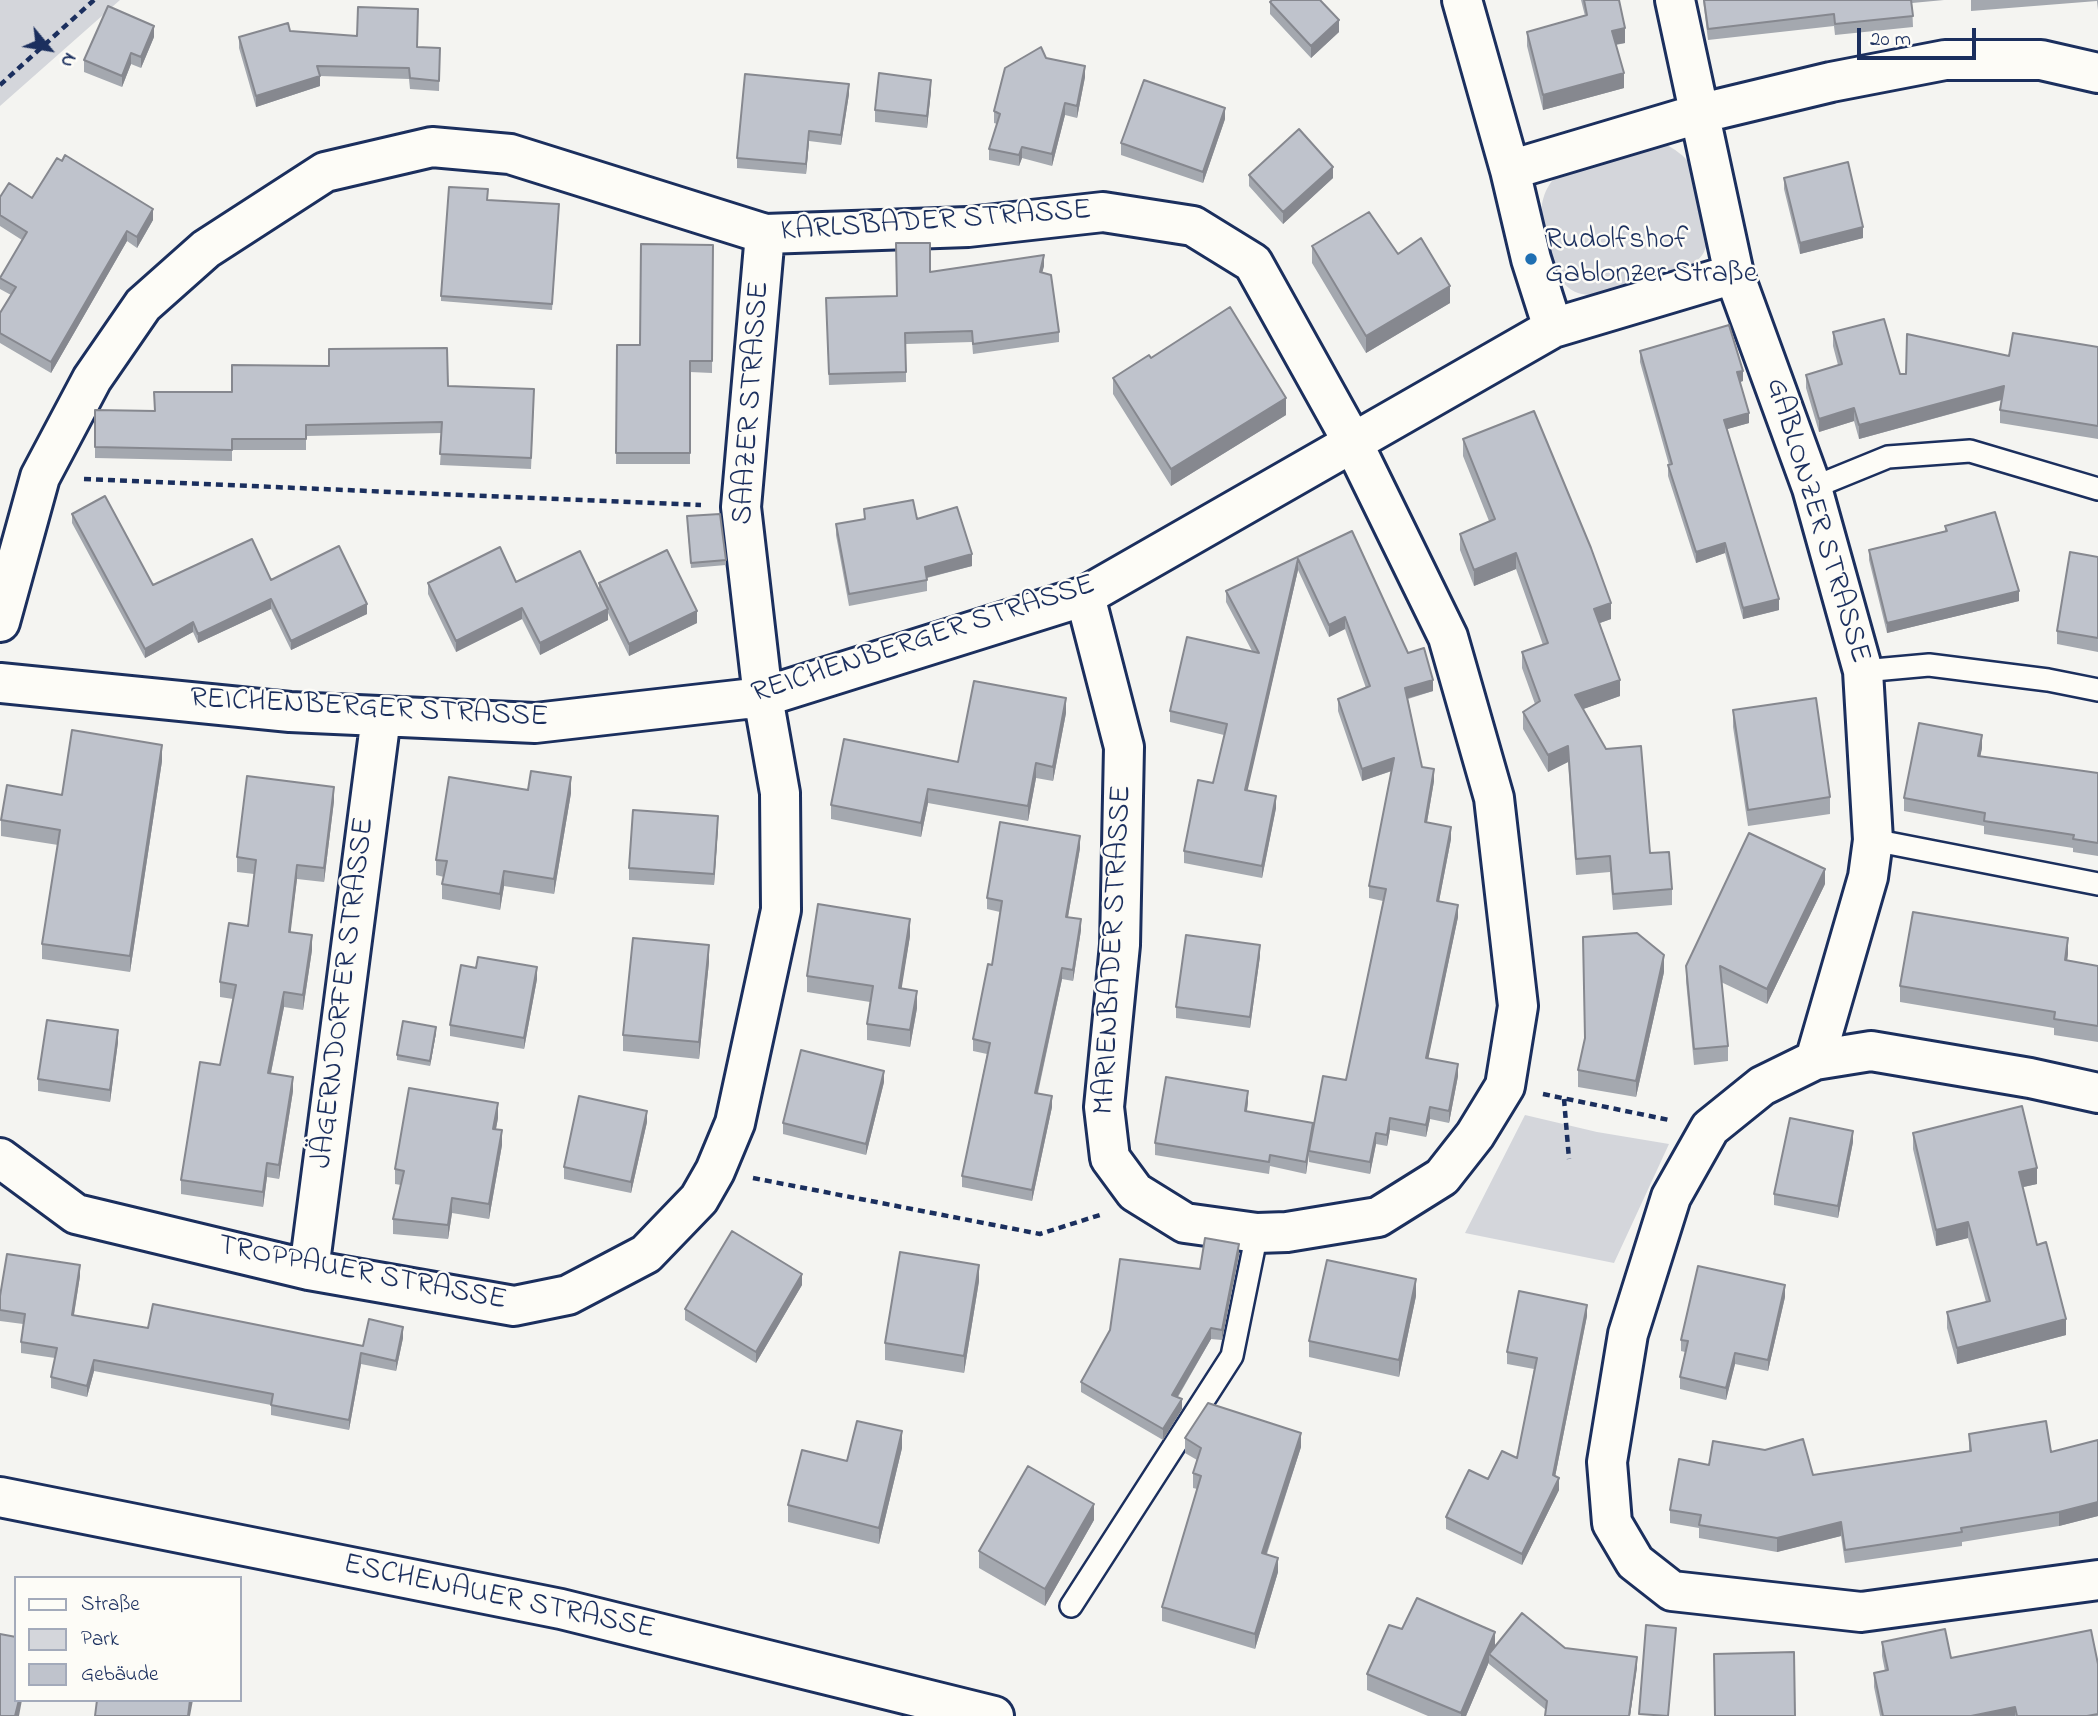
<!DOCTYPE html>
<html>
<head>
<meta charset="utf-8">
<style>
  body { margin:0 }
  #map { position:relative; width:2098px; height:1716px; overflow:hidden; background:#f4f4f1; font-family:"Indie Flower",sans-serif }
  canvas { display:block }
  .legend { position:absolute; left:14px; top:1576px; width:228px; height:126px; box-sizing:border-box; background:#fdfcf7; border:2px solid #a3aaba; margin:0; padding:9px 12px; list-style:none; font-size:21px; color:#1b2f5e }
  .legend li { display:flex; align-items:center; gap:14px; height:35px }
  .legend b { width:35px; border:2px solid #a3aaba }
  .north { position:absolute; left:14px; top:14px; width:70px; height:70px; -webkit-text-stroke:5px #fdfcf7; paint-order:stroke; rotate:120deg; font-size:19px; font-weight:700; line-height:28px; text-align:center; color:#1b2f5e }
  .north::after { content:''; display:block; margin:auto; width:24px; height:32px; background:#1b2f5e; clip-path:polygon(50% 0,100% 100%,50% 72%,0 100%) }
  .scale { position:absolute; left:1857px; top:28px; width:119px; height:32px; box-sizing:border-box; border:4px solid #1b2f5e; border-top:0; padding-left:9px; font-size:21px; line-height:24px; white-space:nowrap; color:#1b2f5e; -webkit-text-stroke:5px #fdfcf7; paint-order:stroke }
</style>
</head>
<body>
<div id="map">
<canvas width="2098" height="1716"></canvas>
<ul class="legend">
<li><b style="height:9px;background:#fdfcf7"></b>Straße</li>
<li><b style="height:19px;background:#d4d6db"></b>Park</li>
<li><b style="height:19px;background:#bfc3cc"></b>Gebäude</li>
</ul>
<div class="north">N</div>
<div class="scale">20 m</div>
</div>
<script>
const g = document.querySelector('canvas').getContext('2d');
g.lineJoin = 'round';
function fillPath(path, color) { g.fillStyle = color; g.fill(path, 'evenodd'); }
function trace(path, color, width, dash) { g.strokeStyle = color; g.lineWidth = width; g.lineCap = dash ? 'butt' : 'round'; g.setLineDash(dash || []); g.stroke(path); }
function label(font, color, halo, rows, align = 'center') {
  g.font = font + ' "Indie Flower",sans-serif'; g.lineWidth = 5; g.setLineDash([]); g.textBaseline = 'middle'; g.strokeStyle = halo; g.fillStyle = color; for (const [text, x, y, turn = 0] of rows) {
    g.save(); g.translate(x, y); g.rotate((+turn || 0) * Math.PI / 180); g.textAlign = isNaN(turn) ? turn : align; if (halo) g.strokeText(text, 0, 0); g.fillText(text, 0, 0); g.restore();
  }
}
fillPath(new Path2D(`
  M 0,0 L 120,0 L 0,106 Z
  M 1667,145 C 1693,160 1693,168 1700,196 C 1705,215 1713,234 1704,252 C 1694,275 1601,302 1578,293 C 1568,290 1560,280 1556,271 C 1541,238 1529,194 1564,170 C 1573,163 1589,162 1600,159 C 1623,152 1643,146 1667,145 Z
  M 1525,1115 L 1597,1132 L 1669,1144 L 1614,1263 L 1465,1233 Z`), '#d4d6db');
const lane = new Path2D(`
  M 1812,488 L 1888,457 L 1970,451 L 2098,489
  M 1863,671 L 1929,665 L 2048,680 L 2098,690
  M 1873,840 L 2098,884
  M 1071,1606 L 1232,1356 L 1257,1233`);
const street = new Path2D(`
  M 1462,0 L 1510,170 L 1531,259 L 1553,328
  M 1675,0 L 1734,274 L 1812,488 L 1863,671 L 1873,840 L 1868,877 L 1815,1060
  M 1510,170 L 1698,114 L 1831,82 L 1945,60 L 2041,60 L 2098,73
  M 0,622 L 40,477 L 92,379 L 143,305 L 206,249 L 325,172 L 432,147 L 510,154 L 765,234 L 968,227 L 1103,212 L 1193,226 L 1253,263 L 1352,441 L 1448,637 L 1494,798 L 1518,1006 L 1505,1086 L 1475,1135 L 1442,1177 L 1378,1217 L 1287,1232 L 1257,1233 L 1185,1223 L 1135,1192 L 1110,1158 L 1104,1107 L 1120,945 L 1124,747 L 1085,596
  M 0,683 L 290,712 L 535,723 L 763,697 L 1085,596 L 1553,328 L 1734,274
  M 2098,1093 L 2030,1078 L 1871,1051 L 1815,1060 L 1762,1086 L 1710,1128 L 1671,1197 L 1628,1334 L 1607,1462 L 1612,1523 L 1635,1562 L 1672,1591 L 1861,1612 L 2098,1580
  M 0,1158 L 76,1214 L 309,1270 L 514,1306 L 568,1295 L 646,1254 L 699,1199 L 715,1171 L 735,1123 L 781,910 L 780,793 L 763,697 L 741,507 L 765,234
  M 309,1270 L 381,717`);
const secondary = new Path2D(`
  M 0,1497 L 561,1609 L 994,1716`);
trace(lane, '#1b2f5e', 26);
trace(street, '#1b2f5e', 44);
trace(secondary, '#1b2f5e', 44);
trace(new Path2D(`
  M 0,85 L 94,0
  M 84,479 L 701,505
  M 1543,1094 L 1669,1120
  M 1564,1099 L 1569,1159
  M 753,1178 L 1040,1234 L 1103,1214`), '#1b2f5e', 4.5, [7, 5]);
trace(lane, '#fdfcf7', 21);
trace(street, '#fdfcf7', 38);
trace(secondary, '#fdfcf7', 38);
fillPath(new Path2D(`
  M 1581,0 L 1619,0 L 1625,43 L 1616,45 L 1624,88 L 1543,110 L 1527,46 L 1527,32 L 1585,16 Z
  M 1703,0 L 1944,0 L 1912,3 L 1913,27 L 1835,35 L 1834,26 L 1708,40 Z
  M 1971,0 L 2098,0 L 2098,10 L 2097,1 L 1971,11 Z
  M 1270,2 L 1323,4 L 1339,32 L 1311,58 L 1270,14 Z
  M 290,31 L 417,47 L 440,48 L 439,91 L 410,89 L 409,79 L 320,76 L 320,86 L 256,107 L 239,48 L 239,37 Z
  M 154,37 L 141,68 L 131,64 L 122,87 L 84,72 L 84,60 Z
  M 1046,58 L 1085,77 L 1077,118 L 1065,115 L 1052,166 L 1022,158 L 1019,166 L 989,160 L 989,149 L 997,124 L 994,123 L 994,111 Z
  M 931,91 L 927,128 L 875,122 L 875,110 Z
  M 849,94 L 841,145 L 809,141 L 806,174 L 737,168 L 737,158 Z
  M 1225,119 L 1203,183 L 1121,155 L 1121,143 Z
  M 1249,175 L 1333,178 L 1283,224 L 1249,186 Z
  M 1784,178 L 1863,238 L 1800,254 L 1784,189 Z
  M 0,197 L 32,198 L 153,220 L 137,248 L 127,241 L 51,373 L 0,343 L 0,313 L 11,295 L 0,289 L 0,278 L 22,240 L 0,226 Z
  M 559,210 L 552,310 L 441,301 L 441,296 Z
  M 713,245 L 712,373 L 690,372 L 690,464 L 616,464 L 617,345 L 640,345 Z
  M 1312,246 L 1398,254 L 1450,303 L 1366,353 L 1312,263 Z
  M 1044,266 L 1042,272 L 1059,332 L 1059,342 L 973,354 L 972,342 L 906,344 L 906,382 L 829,385 L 826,298 L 897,296 L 930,272 Z
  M 1833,332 L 1900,374 L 2009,356 L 2098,347 L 2098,439 L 2000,423 L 2000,410 L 2002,400 L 1859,439 L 1854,421 L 1819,432 L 1806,388 L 1806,375 L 1838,365 L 1833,346 Z
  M 1640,351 L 1743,381 L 1740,382 L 1749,423 L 1727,429 L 1779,610 L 1743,619 L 1725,553 L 1696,563 L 1668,476 L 1668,465 L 1669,465 L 1640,362 Z
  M 1151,358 L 1286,415 L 1171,486 L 1113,394 L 1113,378 Z
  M 448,386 L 534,400 L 531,469 L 440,465 L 442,433 L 306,436 L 306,450 L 232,450 L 232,461 L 95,458 L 95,410 L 154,411 L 232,392 Z
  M 1463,439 L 1611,619 L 1600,623 L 1620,696 L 1583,709 L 1650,853 L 1672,889 L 1672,905 L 1613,910 L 1610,872 L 1576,875 L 1568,762 L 1548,772 L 1523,729 L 1523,712 L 1535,704 L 1522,668 L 1522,652 L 1543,645 L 1516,569 L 1474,586 L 1460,550 L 1460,534 L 1489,521 L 1463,456 Z
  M 864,509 L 917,519 L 972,566 L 927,578 L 927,591 L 849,606 L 836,535 L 836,524 L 864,519 Z
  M 72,514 L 153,585 L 271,580 L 367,614 L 291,650 L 271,609 L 198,643 L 193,632 L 145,658 L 72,523 Z
  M 687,522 L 726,560 L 726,565 L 691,568 Z
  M 1945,526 L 2019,601 L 1887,633 L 1869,560 L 1869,550 L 1945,531 Z
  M 1352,531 L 1408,653 L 1433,691 L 1408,699 L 1422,767 L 1434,781 L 1427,822 L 1451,839 L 1439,901 L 1458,917 L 1428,1058 L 1458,1076 L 1449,1123 L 1430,1119 L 1426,1137 L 1390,1130 L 1387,1146 L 1376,1144 L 1370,1174 L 1309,1162 L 1309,1155 L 1306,1174 L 1270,1166 L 1269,1174 L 1155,1155 L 1155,1143 L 1248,1102 L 1247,1111 L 1313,1130 L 1346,1080 L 1383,901 L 1369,898 L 1369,886 L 1392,771 L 1362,781 L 1338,711 L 1338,699 L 1366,688 L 1345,629 L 1329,637 L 1298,570 L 1247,790 L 1276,808 L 1262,878 L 1184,863 L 1184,851 L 1213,783 L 1224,735 L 1170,722 L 1170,711 L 1252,651 L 1226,602 L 1226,591 Z
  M 2098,557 L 2098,652 L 2057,644 L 2057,631 Z
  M 516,582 L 599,590 L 599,583 L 697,623 L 629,656 L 608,613 L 608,620 L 540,655 L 522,619 L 456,652 L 428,594 L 428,583 Z
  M 1733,710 L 1830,797 L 1830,814 L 1748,826 L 1733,727 Z
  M 1066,713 L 1053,781 L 1036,778 L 1028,821 L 928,803 L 921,837 L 831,819 L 831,805 L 958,762 Z
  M 1982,748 L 1980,756 L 2098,773 L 2098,856 L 2073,852 L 2073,848 L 1984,834 L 1984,826 L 1904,811 L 1904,798 Z
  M 162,761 L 130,972 L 42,959 L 42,944 L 58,845 L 1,836 L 1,820 Z
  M 528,790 L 571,793 L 554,894 L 504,886 L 500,910 L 442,899 L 442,884 L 444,877 L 436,875 L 436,860 Z
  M 334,801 L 324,882 L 297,879 L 290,932 L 312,950 L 303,1010 L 284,1007 L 271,1073 L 293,1091 L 279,1179 L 267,1177 L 263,1207 L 181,1194 L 181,1180 L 220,1065 L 233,999 L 220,997 L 220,982 L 248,926 L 254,874 L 237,872 L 237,857 Z
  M 718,827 L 714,885 L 629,880 L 629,868 Z
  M 1080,848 L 1068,917 L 1081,930 L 1073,981 L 1062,979 L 1038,1093 L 1052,1107 L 1032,1201 L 962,1187 L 962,1176 L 987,1054 L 973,1051 L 973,1039 L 992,965 L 1000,912 L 987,909 L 987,898 Z
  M 1825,884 L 1767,1004 L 1721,982 L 1728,1046 L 1728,1061 L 1694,1065 L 1686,981 L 1686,966 Z
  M 910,936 L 901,988 L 917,1008 L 910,1047 L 867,1040 L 867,1024 L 870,1002 L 807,992 L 807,976 Z
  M 2068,954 L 2067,960 L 2098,966 L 2098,1042 L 2054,1035 L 2054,1028 L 1900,1002 L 1900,986 Z
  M 1260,956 L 1250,1028 L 1176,1018 L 1176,1007 Z
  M 709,962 L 699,1059 L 623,1051 L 623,1035 Z
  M 476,968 L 537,979 L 524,1049 L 450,1036 L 450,1025 Z
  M 1664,972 L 1636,1097 L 1578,1087 L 1578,1070 L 1585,1040 Z
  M 436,1033 L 430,1066 L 397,1060 L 397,1055 Z
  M 118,1042 L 110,1102 L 38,1091 L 38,1079 Z
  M 884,1082 L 866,1155 L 783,1134 L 783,1123 Z
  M 498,1118 L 496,1129 L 502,1145 L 489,1219 L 452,1213 L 448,1239 L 393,1234 L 393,1219 L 401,1185 L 395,1184 L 395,1169 Z
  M 647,1122 L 631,1193 L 564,1179 L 564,1167 Z
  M 1913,1133 L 2037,1184 L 2023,1187 L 2037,1245 L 2066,1335 L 1957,1364 L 1947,1328 L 1947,1312 L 1986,1302 L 1968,1238 L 1936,1246 L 1913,1149 Z
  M 1853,1142 L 1838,1218 L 1774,1205 L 1774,1194 Z
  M 1239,1255 L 1222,1340 L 1211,1339 L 1178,1397 L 1182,1409 L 1163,1440 L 1081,1392 L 1081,1382 L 1200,1269 Z
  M 80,1276 L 74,1315 L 148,1328 L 363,1346 L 403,1338 L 396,1371 L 361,1364 L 349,1430 L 271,1415 L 271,1405 L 94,1371 L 87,1397 L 51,1388 L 51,1377 L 55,1358 L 21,1353 L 21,1342 L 23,1324 L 0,1321 L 0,1296 Z
  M 979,1281 L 964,1373 L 885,1360 L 885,1343 Z
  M 802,1285 L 756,1363 L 685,1320 L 685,1309 Z
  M 1416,1296 L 1399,1377 L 1309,1357 L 1309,1341 Z
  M 1785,1297 L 1768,1371 L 1735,1364 L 1726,1400 L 1680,1389 L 1680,1377 L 1685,1352 L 1681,1351 L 1681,1340 Z
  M 1587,1316 L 1555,1477 L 1559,1490 L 1522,1565 L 1446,1529 L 1446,1517 L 1517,1458 L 1534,1369 L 1507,1364 L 1507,1352 Z
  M 1969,1434 L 2051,1452 L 2098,1440 L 2098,1516 L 2059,1526 L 1962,1542 L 1962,1546 L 1845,1563 L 1841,1536 L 1777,1552 L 1699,1538 L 1699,1528 L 1670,1523 L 1670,1510 L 1709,1465 L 1813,1475 L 1969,1451 Z
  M 1185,1438 L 1301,1447 L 1267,1554 L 1278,1572 L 1255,1649 L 1162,1621 L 1162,1607 L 1197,1489 L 1193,1488 L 1193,1473 L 1197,1460 L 1185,1453 Z
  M 902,1448 L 879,1544 L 788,1522 L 788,1505 L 847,1461 Z
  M 1094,1520 L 1045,1606 L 979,1568 L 979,1551 Z
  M 1402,1629 L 1495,1647 L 1565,1648 L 1637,1667 L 1630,1716 L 1545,1716 L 1546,1710 L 1489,1664 L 1489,1662 L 1466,1716 L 1428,1716 L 1367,1690 L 1367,1674 Z
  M 1882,1642 L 1951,1658 L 2098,1664 L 2098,1716 L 1880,1716 L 1874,1687 L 1874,1673 L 1885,1671 L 1882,1656 Z`), '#a4a8af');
fillPath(new Path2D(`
  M 1339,20 L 1339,32 L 1311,58 L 1311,46 Z
  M 154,26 L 154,37 L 141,68 L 141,57 Z
  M 1625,28 L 1625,43 L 1612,45 L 1612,31 Z
  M 131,53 L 131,64 L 122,87 L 122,76 Z
  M 1085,66 L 1085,77 L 1077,118 L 1077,106 Z
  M 1624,73 L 1624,88 L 1543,110 L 1543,95 Z
  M 320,76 L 320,86 L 256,107 L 256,96 Z
  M 931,80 L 931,91 L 927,128 L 927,116 Z
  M 849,84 L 849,94 L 841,145 L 841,135 Z
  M 1065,103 L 1065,115 L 1052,166 L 1052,154 Z
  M 1225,108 L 1225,119 L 1203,183 L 1203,172 Z
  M 809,131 L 809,141 L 806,174 L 806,164 Z
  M 1022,147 L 1022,158 L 1019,166 L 1019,155 Z
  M 1333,167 L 1333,178 L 1283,224 L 1283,212 Z
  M 153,209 L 153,220 L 137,248 L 137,237 Z
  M 1863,227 L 1863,238 L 1800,254 L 1800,243 Z
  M 127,231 L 127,241 L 51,373 L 51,362 Z
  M 1044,255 L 1044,266 L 1040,282 L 1040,272 Z
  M 1450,286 L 1450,303 L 1366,353 L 1366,336 Z
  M 1743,371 L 1743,381 L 1737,383 L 1737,372 Z
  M 2004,386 L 2004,399 L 1859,439 L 1859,425 Z
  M 1286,398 L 1286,415 L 1171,486 L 1171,469 Z
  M 1854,408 L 1854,421 L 1819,432 L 1819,419 Z
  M 1749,413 L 1749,423 L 1724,430 L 1724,420 Z
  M 1725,543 L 1725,553 L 1696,563 L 1696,552 Z
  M 1516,553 L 1516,569 L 1474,586 L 1474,570 Z
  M 972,554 L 972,566 L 925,578 L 925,567 Z
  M 1298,559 L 1298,570 L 1245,802 L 1245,790 Z
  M 2019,591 L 2019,601 L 1887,633 L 1887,623 Z
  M 271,599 L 271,609 L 198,643 L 198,634 Z
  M 1779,599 L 1779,610 L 1743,619 L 1743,608 Z
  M 1611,603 L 1611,619 L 1594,625 L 1594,609 Z
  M 367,604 L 367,614 L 291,650 L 291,641 Z
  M 522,608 L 522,619 L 456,652 L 456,641 Z
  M 608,609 L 608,620 L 540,655 L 540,643 Z
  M 697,611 L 697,623 L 629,656 L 629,644 Z
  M 1345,617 L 1345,629 L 1329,637 L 1329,625 Z
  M 193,622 L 193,632 L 145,658 L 145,649 Z
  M 1433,680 L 1433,691 L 1405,699 L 1405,688 Z
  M 1620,680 L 1620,696 L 1575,712 L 1575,695 Z
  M 1066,698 L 1066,713 L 1053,781 L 1053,767 Z
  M 1982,735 L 1982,748 L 1978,769 L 1978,756 Z
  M 162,745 L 162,761 L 130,972 L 130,956 Z
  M 1568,746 L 1568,762 L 1548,772 L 1548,755 Z
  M 1394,758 L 1394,770 L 1362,781 L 1362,769 Z
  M 1036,763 L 1036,778 L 1028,821 L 1028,806 Z
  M 1434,769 L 1434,781 L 1425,834 L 1425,822 Z
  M 571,777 L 571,793 L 554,894 L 554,879 Z
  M 334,787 L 334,801 L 324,882 L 324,868 Z
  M 928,789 L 928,803 L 921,837 L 921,823 Z
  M 1276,796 L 1276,808 L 1262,878 L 1262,866 Z
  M 718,816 L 718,827 L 714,885 L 714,874 Z
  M 1451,827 L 1451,839 L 1437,912 L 1437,901 Z
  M 1080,836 L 1080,848 L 1066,928 L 1066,917 Z
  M 297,865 L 297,879 L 289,946 L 289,932 Z
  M 1825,869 L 1825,884 L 1767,1004 L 1767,989 Z
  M 504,871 L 504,886 L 500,910 L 500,894 Z
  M 1458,905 L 1458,917 L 1426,1070 L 1426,1058 Z
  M 910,919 L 910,936 L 899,1005 L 899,988 Z
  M 1081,919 L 1081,930 L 1073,981 L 1073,970 Z
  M 312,935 L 312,950 L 303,1010 L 303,995 Z
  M 2068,938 L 2068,954 L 2065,976 L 2065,960 Z
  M 709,945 L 709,962 L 699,1059 L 699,1042 Z
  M 1260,945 L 1260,956 L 1250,1028 L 1250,1017 Z
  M 1664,955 L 1664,972 L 1636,1097 L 1636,1081 Z
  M 537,967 L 537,979 L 524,1049 L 524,1038 Z
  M 1062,968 L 1062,979 L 1035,1104 L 1035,1093 Z
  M 917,991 L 917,1008 L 910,1047 L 910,1030 Z
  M 284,992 L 284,1007 L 268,1087 L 268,1073 Z
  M 436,1027 L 436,1033 L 430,1066 L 430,1061 Z
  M 118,1030 L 118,1042 L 110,1102 L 110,1090 Z
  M 1458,1064 L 1458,1076 L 1449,1123 L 1449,1111 Z
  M 884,1071 L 884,1082 L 866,1155 L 866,1144 Z
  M 293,1077 L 293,1091 L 279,1179 L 279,1165 Z
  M 1248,1091 L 1248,1102 L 1245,1122 L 1245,1111 Z
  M 1052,1096 L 1052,1107 L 1032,1201 L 1032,1190 Z
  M 498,1103 L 498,1118 L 493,1144 L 493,1129 Z
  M 1430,1107 L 1430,1119 L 1426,1137 L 1426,1125 Z
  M 647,1111 L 647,1122 L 631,1193 L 631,1182 Z
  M 1390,1118 L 1390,1130 L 1387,1146 L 1387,1135 Z
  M 1313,1123 L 1313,1134 L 1309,1151 L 1306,1174 L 1306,1162 Z
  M 502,1130 L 502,1145 L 489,1219 L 489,1204 Z
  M 1853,1131 L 1853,1142 L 1838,1218 L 1838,1206 Z
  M 1376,1133 L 1376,1144 L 1370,1174 L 1370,1162 Z
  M 267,1163 L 267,1177 L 263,1207 L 263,1192 Z
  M 2037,1168 L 2037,1184 L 2019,1188 L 2019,1172 Z
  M 452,1198 L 452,1213 L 448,1239 L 448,1225 Z
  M 1968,1222 L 1968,1238 L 1936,1246 L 1936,1230 Z
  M 1239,1244 L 1239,1255 L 1222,1340 L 1222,1330 Z
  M 80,1265 L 80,1276 L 72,1326 L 72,1315 Z
  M 979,1265 L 979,1281 L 964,1373 L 964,1356 Z
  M 802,1274 L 802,1285 L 756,1363 L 756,1352 Z
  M 1416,1279 L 1416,1296 L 1399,1377 L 1399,1360 Z
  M 1785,1285 L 1785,1297 L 1768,1371 L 1768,1360 Z
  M 1587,1305 L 1587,1316 L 1553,1487 L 1553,1475 Z
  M 2066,1319 L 2066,1335 L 1957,1364 L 1957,1348 Z
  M 403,1327 L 403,1338 L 396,1371 L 396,1361 Z
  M 1211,1328 L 1211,1339 L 1172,1406 L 1172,1395 Z
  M 361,1353 L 361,1364 L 349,1430 L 349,1420 Z
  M 1735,1353 L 1735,1364 L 1726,1400 L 1726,1388 Z
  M 94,1360 L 94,1371 L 87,1397 L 87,1386 Z
  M 1182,1399 L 1182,1409 L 1163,1440 L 1163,1429 Z
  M 902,1431 L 902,1448 L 879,1544 L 879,1528 Z
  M 1301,1433 L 1301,1447 L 1262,1567 L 1262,1553 Z
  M 1559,1478 L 1559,1490 L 1522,1565 L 1522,1554 Z
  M 2098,1502 L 2098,1516 L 2059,1526 L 2059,1512 Z
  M 1094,1504 L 1094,1520 L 1045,1606 L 1045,1589 Z
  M 1841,1522 L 1841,1536 L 1777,1552 L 1777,1538 Z
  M 1278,1558 L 1278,1572 L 1255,1649 L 1255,1634 Z
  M 1495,1632 L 1495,1649 L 1489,1654 L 1489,1662 L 1466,1716 L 1461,1716 L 1461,1713 Z
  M 1637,1657 L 1637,1667 L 1630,1716 L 1629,1716 Z
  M 19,1700 L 22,1700 L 19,1716 L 15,1716 Z
  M 190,1700 L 193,1700 L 190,1716 L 188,1716 Z
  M 2015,1707 L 2015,1716 L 1971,1716 Z`), '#86888f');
const building = new Path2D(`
  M 1272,0 L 1320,0 L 1339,20 L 1311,46 L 1270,2 Z
  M 1584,0 L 1619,0 L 1625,28 L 1612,31 L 1624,73 L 1543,95 L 1527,32 L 1587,15 Z
  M 1704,0 L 1911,0 L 1913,16 L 1835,24 L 1834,14 L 1708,29 Z
  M 108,6 L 154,26 L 141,57 L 131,53 L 122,76 L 84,60 Z
  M 358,7 L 418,9 L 417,47 L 440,48 L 439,81 L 410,78 L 409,68 L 317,66 L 320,76 L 256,96 L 239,37 L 288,23 L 290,31 L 357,36 Z
  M 1041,47 L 1046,58 L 1085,66 L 1077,106 L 1065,103 L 1052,154 L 1022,147 L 1019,155 L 989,149 L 1000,114 L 994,111 L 1005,68 Z
  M 879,73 L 931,80 L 927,116 L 875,110 Z
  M 745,74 L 849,84 L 841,135 L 809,131 L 806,164 L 737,158 Z
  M 1144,80 L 1225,108 L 1203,172 L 1121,143 Z
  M 1299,129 L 1333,167 L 1283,212 L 1249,175 Z
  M 65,155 L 153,209 L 137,237 L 127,231 L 51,362 L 0,333 L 0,313 L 16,287 L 0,278 L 27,232 L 0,215 L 0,197 L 9,183 L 32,198 L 57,158 L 62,161 Z
  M 1848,162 L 1863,227 L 1800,243 L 1784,178 Z
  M 449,187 L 488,189 L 487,200 L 559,204 L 552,304 L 441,296 Z
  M 1369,212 L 1398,254 L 1421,238 L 1450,286 L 1366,336 L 1312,246 Z
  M 896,243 L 930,243 L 930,272 L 1044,255 L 1040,272 L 1051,275 L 1059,332 L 973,344 L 972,331 L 905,333 L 906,372 L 829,374 L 826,298 L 897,296 Z
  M 641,244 L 713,245 L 712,361 L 690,361 L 690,453 L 616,453 L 617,345 L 640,345 Z
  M 1230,307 L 1286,398 L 1171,469 L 1113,378 L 1149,355 L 1151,358 Z
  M 1884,319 L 1900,374 L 1906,374 L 1907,334 L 2009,356 L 2013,333 L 2098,347 L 2098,426 L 2000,410 L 2004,386 L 1859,425 L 1854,408 L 1819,419 L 1806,375 L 1842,364 L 1833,332 Z
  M 1729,325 L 1743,371 L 1737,372 L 1749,413 L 1724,420 L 1779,599 L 1743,608 L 1725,543 L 1696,552 L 1668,465 L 1672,464 L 1640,351 Z
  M 447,348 L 448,386 L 534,389 L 531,458 L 440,454 L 442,422 L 306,425 L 306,439 L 232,439 L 232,450 L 95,447 L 95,410 L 155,411 L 154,392 L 232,392 L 232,365 L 329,366 L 329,349 Z
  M 1534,411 L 1591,548 L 1611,603 L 1594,609 L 1620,680 L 1575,695 L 1606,749 L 1641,746 L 1650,853 L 1669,852 L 1672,889 L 1613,894 L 1610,856 L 1576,859 L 1568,746 L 1548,755 L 1523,712 L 1540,701 L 1522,652 L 1548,643 L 1516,553 L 1474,570 L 1460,534 L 1495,519 L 1463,439 Z
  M 105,496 L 153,585 L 252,539 L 271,580 L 339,546 L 367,604 L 291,641 L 271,599 L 198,634 L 193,622 L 145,649 L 72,514 Z
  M 913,500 L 917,519 L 957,507 L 972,554 L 925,567 L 927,580 L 849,594 L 836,524 L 865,519 L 864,509 Z
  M 1995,512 L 2019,591 L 1887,623 L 1869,550 L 1947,531 L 1945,526 Z
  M 720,514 L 726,560 L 691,563 L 687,516 Z
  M 1352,531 L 1408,653 L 1424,648 L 1433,680 L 1405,688 L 1422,767 L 1434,769 L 1425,822 L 1451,827 L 1437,901 L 1458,905 L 1426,1058 L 1458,1064 L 1449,1111 L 1430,1107 L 1426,1125 L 1390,1118 L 1387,1135 L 1376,1133 L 1370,1162 L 1309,1151 L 1323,1076 L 1346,1080 L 1386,889 L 1369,886 L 1394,758 L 1362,769 L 1338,699 L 1370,686 L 1345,617 L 1329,625 L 1298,559 L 1245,790 L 1276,796 L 1262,866 L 1184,851 L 1198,780 L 1213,783 L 1227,724 L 1170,711 L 1187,637 L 1259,653 L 1226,591 Z
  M 500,547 L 516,582 L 580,551 L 608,609 L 540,643 L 522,608 L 456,641 L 428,583 Z
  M 667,550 L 697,611 L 629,644 L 599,583 Z
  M 2070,552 L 2098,557 L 2098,638 L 2057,631 Z
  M 974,681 L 1066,698 L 1053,767 L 1036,763 L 1028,806 L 928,789 L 921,823 L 831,805 L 844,739 L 958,762 Z
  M 1816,698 L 1830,797 L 1748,810 L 1733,710 Z
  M 1919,723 L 1982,735 L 1978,756 L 2098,773 L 2098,843 L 2073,839 L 2074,835 L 1984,821 L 1985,813 L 1904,798 Z
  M 72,730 L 162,745 L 130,956 L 42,944 L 60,830 L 1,820 L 7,785 L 62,795 Z
  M 531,771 L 571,777 L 554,879 L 504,871 L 500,894 L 442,884 L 447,861 L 436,860 L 449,777 L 528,790 Z
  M 247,776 L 334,787 L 324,868 L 297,865 L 289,932 L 312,935 L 303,995 L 284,992 L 268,1073 L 293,1077 L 279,1165 L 267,1163 L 263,1192 L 181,1180 L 200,1062 L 220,1065 L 236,985 L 220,982 L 229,923 L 248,926 L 256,860 L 237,857 Z
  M 633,810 L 718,816 L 714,874 L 629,868 Z
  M 1000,822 L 1080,836 L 1066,917 L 1081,919 L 1073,970 L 1062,968 L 1035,1093 L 1052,1096 L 1032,1190 L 962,1176 L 990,1043 L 973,1039 L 988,964 L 992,965 L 1002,901 L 987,898 Z
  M 1749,833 L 1825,869 L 1767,989 L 1720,966 L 1728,1046 L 1694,1049 L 1686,966 Z
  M 818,904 L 910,919 L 899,988 L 917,991 L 910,1030 L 867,1024 L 873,986 L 807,976 Z
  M 1913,912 L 2068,938 L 2065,960 L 2098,966 L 2098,1026 L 2054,1019 L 2055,1012 L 1900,986 Z
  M 1637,933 L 1664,955 L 1636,1081 L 1578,1070 L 1585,1038 L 1583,937 Z
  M 1186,935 L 1260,945 L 1250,1017 L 1176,1007 Z
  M 633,938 L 709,945 L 699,1042 L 623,1035 Z
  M 478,957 L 537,967 L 524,1038 L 450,1025 L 461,965 L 476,968 Z
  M 47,1020 L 118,1030 L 110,1090 L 38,1079 Z
  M 403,1021 L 436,1027 L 430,1061 L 397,1055 Z
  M 801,1050 L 884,1071 L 866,1144 L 783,1123 Z
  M 1166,1077 L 1248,1091 L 1245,1111 L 1313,1123 L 1306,1162 L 1270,1155 L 1269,1162 L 1155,1143 Z
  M 409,1088 L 498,1103 L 493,1129 L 502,1130 L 489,1204 L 452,1198 L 448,1225 L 393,1219 L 404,1171 L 395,1169 Z
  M 579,1096 L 647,1111 L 631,1182 L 564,1167 Z
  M 2022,1106 L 2037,1168 L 2019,1172 L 2037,1245 L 2046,1242 L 2066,1319 L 1957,1348 L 1947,1312 L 1990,1301 L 1968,1222 L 1936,1230 L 1913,1133 Z
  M 1790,1118 L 1853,1131 L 1838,1206 L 1774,1194 Z
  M 732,1231 L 802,1274 L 756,1352 L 685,1309 Z
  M 1205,1238 L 1239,1244 L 1222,1330 L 1211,1328 L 1172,1395 L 1182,1399 L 1163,1429 L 1081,1382 L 1110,1330 L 1120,1259 L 1200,1269 Z
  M 900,1252 L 979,1265 L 964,1356 L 885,1343 Z
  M 7,1254 L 80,1265 L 72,1315 L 148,1328 L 153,1304 L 363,1346 L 369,1319 L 403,1327 L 396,1361 L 361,1353 L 349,1420 L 271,1405 L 273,1394 L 94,1360 L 87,1386 L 51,1377 L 57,1348 L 21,1342 L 25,1314 L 0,1310 L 0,1296 Z
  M 1327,1260 L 1416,1279 L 1399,1360 L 1309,1341 Z
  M 1698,1266 L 1785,1285 L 1768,1360 L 1735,1353 L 1726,1388 L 1680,1377 L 1688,1341 L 1681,1340 Z
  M 1519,1291 L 1587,1305 L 1553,1475 L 1559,1478 L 1522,1554 L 1446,1517 L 1469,1470 L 1488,1479 L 1502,1451 L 1517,1458 L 1537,1358 L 1507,1352 Z
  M 1208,1403 L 1301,1433 L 1262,1553 L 1278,1558 L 1255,1634 L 1162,1607 L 1201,1476 L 1193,1473 L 1201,1448 L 1185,1438 Z
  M 857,1421 L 902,1431 L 879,1528 L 788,1505 L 802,1450 L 847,1461 Z
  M 2046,1421 L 2051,1452 L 2098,1440 L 2098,1502 L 2059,1512 L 1961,1528 L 1962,1532 L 1845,1550 L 1841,1522 L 1777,1538 L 1699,1525 L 1701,1515 L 1670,1510 L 1679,1459 L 1709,1465 L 1713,1441 L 1765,1450 L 1803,1439 L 1813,1475 L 1971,1451 L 1969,1434 Z
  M 1028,1466 L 1094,1504 L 1045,1589 L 979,1551 Z
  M 1417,1598 L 1495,1632 L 1461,1713 L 1367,1674 L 1389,1625 L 1402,1629 Z
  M 1522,1613 L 1565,1648 L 1637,1657 L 1629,1716 L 1545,1716 L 1547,1701 L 1489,1654 Z
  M 1646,1625 L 1676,1628 L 1668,1716 L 1639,1714 Z
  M 1945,1629 L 1951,1658 L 2091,1630 L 2098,1664 L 2098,1714 L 2087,1716 L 2017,1716 L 2015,1707 L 1971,1716 L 1883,1716 L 1874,1673 L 1888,1670 L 1882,1642 Z
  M 0,1634 L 16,1637 L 16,1700 L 19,1700 L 15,1716 L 0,1716 Z
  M 1794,1652 L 1795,1716 L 1715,1716 L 1714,1654 Z
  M 97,1700 L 190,1700 L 188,1716 L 95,1716 Z`);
fillPath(building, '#bfc3cc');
trace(building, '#86888f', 2);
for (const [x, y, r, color] of [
  [1531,259,7,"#1f6fb2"]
]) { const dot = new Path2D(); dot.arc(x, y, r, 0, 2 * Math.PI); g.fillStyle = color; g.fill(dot); trace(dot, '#fdfcf7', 2.5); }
label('30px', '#1b2f5e', '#fdfcf7', [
  ["KARLSBADER STRASSE",936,223,-4],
  ["SAAZER STRASSE",753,403,-86],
  ["GABLONZER STRASSE",1816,521,73],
  ["REICHENBERGER STRASSE",924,641,-18],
  ["REICHENBERGER STRASSE",369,710,3],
  ["MARIENBADER STRASSE",1115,950,-87],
  ["JÄGERNDORFER STRASSE",345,993,-83],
  ["TROPPAUER STRASSE",362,1275,11],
  ["ESCHENAUER STRASSE",499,1599,12]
]);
label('30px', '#1b2f5e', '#fdfcf7', [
  ["Rudolfshof",1545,242],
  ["Gablonzer Straße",1545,276]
], 'left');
</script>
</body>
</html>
